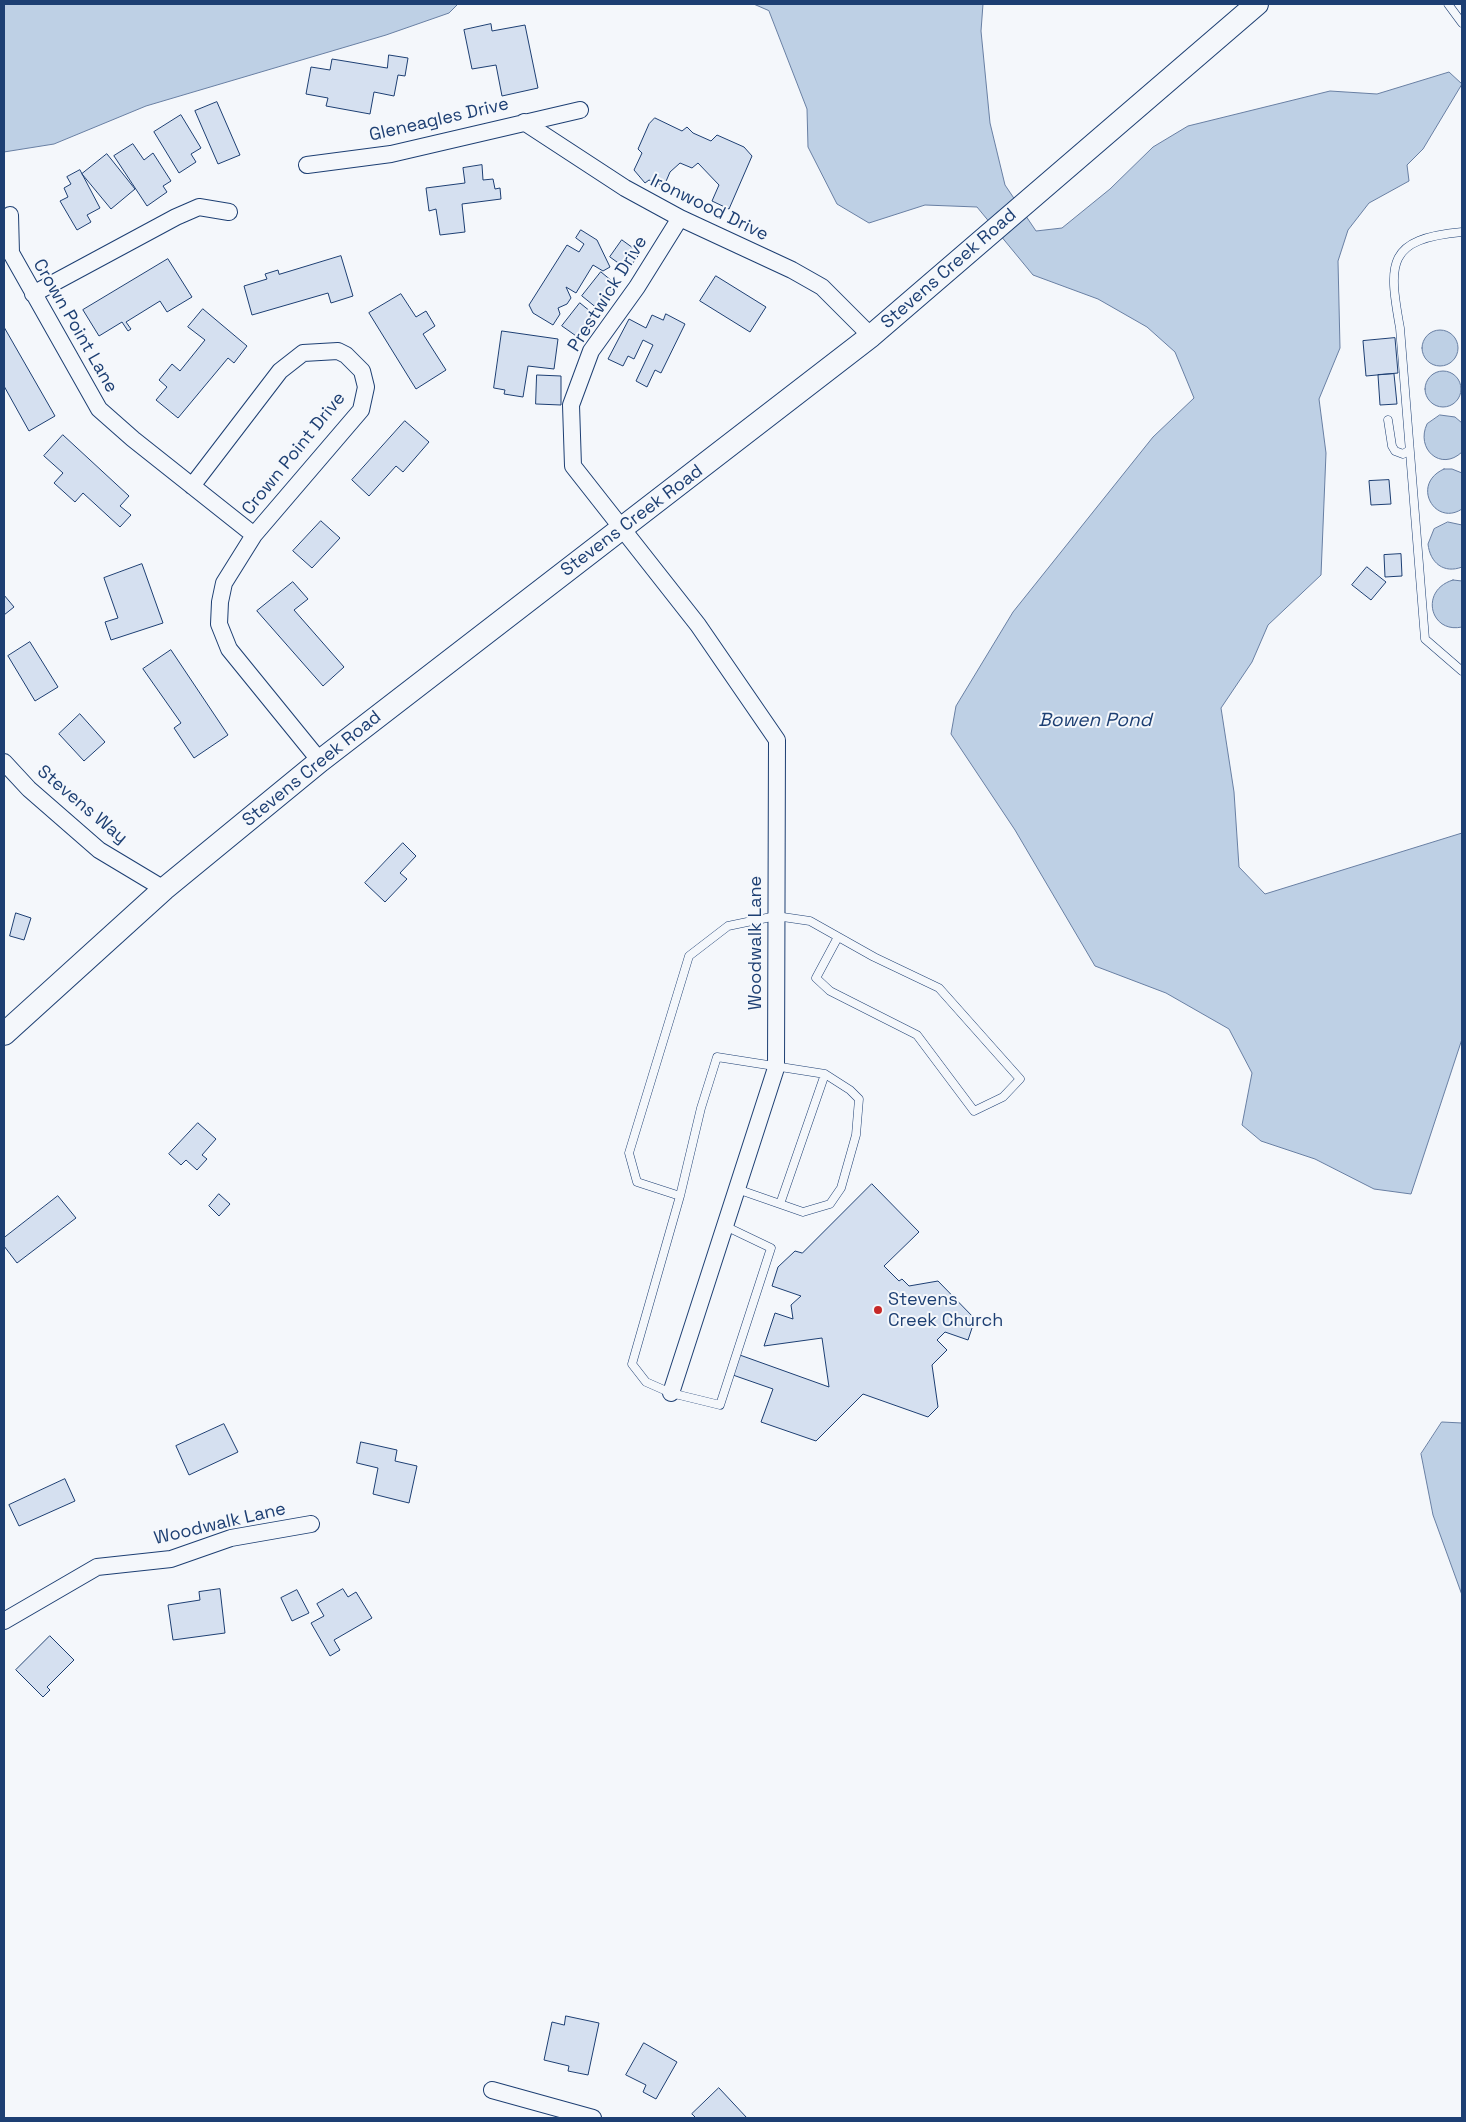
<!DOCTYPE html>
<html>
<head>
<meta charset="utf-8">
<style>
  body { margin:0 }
  #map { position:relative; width:1466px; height:2122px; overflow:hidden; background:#f4f7fb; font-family:"Space Grotesk",sans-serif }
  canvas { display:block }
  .frame { position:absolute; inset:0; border:5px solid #1d3f73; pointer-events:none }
</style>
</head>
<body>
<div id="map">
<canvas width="1466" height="2122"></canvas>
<div class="frame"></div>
</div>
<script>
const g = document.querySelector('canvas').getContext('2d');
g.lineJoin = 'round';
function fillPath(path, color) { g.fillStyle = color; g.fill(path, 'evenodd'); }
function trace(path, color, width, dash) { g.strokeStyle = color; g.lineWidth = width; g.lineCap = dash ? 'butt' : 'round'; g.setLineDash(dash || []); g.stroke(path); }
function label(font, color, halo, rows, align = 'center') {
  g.font = font + ' "Space Grotesk",sans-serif'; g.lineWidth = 4; g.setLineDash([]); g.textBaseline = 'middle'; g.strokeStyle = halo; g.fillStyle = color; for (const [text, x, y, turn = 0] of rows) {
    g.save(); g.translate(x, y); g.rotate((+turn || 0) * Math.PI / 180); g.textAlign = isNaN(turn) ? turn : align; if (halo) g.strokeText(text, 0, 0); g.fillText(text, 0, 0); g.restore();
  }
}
const water = new Path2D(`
  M 4,4 L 458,4 L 449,13 L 386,35 L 146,106 L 54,144 L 4,152 Z
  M 754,4 L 983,4 L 981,31 L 990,123 L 1005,185 L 1036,231 L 1062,228 L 1110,189 L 1153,147 L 1188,126 L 1330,91 L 1377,94 L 1449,72 L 1462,84 L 1423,149 L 1407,165 L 1409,181 L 1369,203 L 1348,230 L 1338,261 L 1340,348 L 1319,399 L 1326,453 L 1321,575 L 1268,625 L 1252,662 L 1221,708 L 1234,792 L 1239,867 L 1265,894 L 1462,833 L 1462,1039 L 1411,1194 L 1374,1189 L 1315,1159 L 1261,1141 L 1242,1125 L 1252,1073 L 1229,1029 L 1166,993 L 1095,966 L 1015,830 L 951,734 L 956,706 L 1013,612 L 1153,437 L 1194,398 L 1175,352 L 1147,327 L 1098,299 L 1033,275 L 977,207 L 925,205 L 869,223 L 837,204 L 808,147 L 807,109 L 769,11 Z
  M1422 348a18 18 0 1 1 36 0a18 18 0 1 1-36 0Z
  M1425 389a18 18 0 1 1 36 0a18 18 0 1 1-36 0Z
  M 1440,415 L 1455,417 L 1462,423 L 1462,452 C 1441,472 1415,449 1427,424 Z
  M 1444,469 L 1452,469 L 1462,473 L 1462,509 C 1435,527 1410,484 1444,469 Z
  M 1448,522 L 1462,525 L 1462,567 C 1444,574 1430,563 1428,544 L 1434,529 Z
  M 1453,580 L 1462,581 L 1462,627 C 1430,634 1419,590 1453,580 Z
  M 1442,1422 L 1462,1423 L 1462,1595 L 1433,1515 L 1421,1454 Z`);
fillPath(water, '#bed0e5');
trace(water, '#687fa3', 1);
const building = new Path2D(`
  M 491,24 L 492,31 L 525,25 L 538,88 L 502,96 L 496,65 L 472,69 L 464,30 Z
  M 389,55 L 408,58 L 405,76 L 398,75 L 394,96 L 374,92 L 370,114 L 326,106 L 328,98 L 306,94 L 311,67 L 330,70 L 332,59 L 387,68 Z
  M 217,102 L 240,155 L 218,164 L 195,111 Z
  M 181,115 L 201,148 L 191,154 L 196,162 L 179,173 L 154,132 Z
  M 655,118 L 682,131 L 687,127 L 693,133 L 711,141 L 717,135 L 744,147 L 752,156 L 729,209 L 712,201 L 719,185 L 698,163 L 692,168 L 680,163 L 670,172 L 664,186 L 649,180 L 645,183 L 634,170 L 642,153 L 638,149 L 649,124 Z
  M 133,144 L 144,160 L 153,153 L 171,181 L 163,186 L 167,192 L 147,206 L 114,156 Z
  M 107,154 L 135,189 L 111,209 L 82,174 Z
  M 482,165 L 483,180 L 493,179 L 495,189 L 500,188 L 501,199 L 462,204 L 465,232 L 440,235 L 436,209 L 429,211 L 426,188 L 465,183 L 463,168 Z
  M 80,170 L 100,208 L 87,215 L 91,222 L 77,230 L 60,201 L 68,197 L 64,188 L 71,184 L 67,177 Z
  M 581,230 L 597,240 L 610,267 L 603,271 L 593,265 L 576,293 L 566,287 L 571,298 L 567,304 L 558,308 L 560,314 L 553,325 L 533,313 L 529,305 L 567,245 L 579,252 L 584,244 L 576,238 Z
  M 622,240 L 640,253 L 628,270 L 610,257 Z
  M 341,256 L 353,296 L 331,303 L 328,293 L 252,315 L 244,286 L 267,279 L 265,274 L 278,270 L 279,274 Z
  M 168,259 L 192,297 L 167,312 L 160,301 L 126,322 L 131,329 L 128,331 L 122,322 L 99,336 L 83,310 Z
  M 601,272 L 618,286 L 598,309 L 582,296 Z
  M 716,276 L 766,307 L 750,332 L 700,301 Z
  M 401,294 L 416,317 L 426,311 L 435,326 L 423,334 L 446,370 L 416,389 L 369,313 Z
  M 580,303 L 596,316 L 579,338 L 562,326 Z
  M 203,309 L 247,346 L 234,363 L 228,358 L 178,418 L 156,400 L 167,387 L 159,380 L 172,364 L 180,371 L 205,340 L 188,327 Z
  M 666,314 L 685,324 L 661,373 L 655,370 L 647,387 L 636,381 L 653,345 L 643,340 L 634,359 L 628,356 L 623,366 L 608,359 L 629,319 L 646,328 L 652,315 L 663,320 Z
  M 4,327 L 55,416 L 29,431 L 4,386 Z
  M 502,331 L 558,339 L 554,369 L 528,366 L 523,397 L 504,394 L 505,390 L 494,388 Z
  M 1395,338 L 1398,373 L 1366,376 L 1363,341 Z
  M 1394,374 L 1397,404 L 1380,405 L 1378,375 Z
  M 537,375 L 561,376 L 561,405 L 536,404 Z
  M 405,421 L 429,442 L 403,472 L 396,466 L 369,496 L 352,480 Z
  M 63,435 L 129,496 L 120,506 L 131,515 L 120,527 L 83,493 L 75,502 L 54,483 L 63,473 L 44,456 Z
  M 1389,480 L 1391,504 L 1371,505 L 1369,481 Z
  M 321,521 L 340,538 L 312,568 L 293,551 Z
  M 1401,554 L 1402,576 L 1385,577 L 1384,555 Z
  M 142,564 L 163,623 L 111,640 L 105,622 L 118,618 L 104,578 Z
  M 1367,567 L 1386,582 L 1371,600 L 1352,585 Z
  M 293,582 L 308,599 L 294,610 L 344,667 L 323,686 L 257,611 Z
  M 4,595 L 14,607 L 4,615 Z
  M 30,642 L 58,687 L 35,701 L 8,656 Z
  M 171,650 L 228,735 L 194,758 L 174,728 L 181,723 L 143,669 Z
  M 80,714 L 105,742 L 84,761 L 59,734 Z
  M 403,843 L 416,856 L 400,873 L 407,879 L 385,902 L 365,883 Z
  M 16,913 L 31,918 L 24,940 L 10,936 Z
  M 198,1123 L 216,1139 L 202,1155 L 207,1159 L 197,1170 L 186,1160 L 181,1165 L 169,1154 Z
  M 872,1184 L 919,1232 L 884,1266 L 899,1281 L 902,1279 L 909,1286 L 938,1281 L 975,1319 L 968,1340 L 945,1332 L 937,1340 L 947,1350 L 932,1365 L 938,1407 L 928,1417 L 863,1394 L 816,1441 L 761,1422 L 773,1389 L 730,1374 L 737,1354 L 829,1387 L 822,1338 L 764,1346 L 775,1313 L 793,1319 L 791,1305 L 801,1296 L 772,1286 L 778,1267 L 795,1251 L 802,1253 Z
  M 219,1194 L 230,1204 L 219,1216 L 209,1206 Z
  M 58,1196 L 76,1218 L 17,1263 L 4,1246 L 4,1238 Z
  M 224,1424 L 238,1452 L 189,1475 L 176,1446 Z
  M 361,1442 L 397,1450 L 395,1461 L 417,1466 L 409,1503 L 373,1494 L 378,1468 L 357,1463 Z
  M 65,1479 L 75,1501 L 19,1526 L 9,1505 Z
  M 220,1589 L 225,1633 L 173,1640 L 168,1605 L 200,1600 L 199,1592 Z
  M 343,1589 L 348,1597 L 356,1592 L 372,1618 L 334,1640 L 340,1650 L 330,1656 L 311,1623 L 324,1616 L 317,1604 Z
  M 297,1590 L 309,1613 L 292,1621 L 281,1598 Z
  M 50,1636 L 74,1660 L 47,1687 L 50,1690 L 43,1697 L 16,1670 Z
  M 566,2016 L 599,2023 L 588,2075 L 568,2071 L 569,2066 L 544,2060 L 552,2022 L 564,2025 Z
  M 644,2043 L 677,2062 L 656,2099 L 643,2092 L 646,2085 L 626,2075 Z
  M 719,2088 L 747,2118 L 696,2118 L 692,2114 Z`);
fillPath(building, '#d5e0f0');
trace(building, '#1d3f73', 1);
const lane = new Path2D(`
  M 1448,4 L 1462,23
  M 1462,232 C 1387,239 1388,262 1400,328 L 1425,639 L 1462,671
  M 1388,420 L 1392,446 L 1395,451 L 1403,454 L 1408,451
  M 680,1196 L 637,1182 L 629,1153 L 689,956 L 728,926 L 776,916 L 810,921 L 874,957 L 939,988 L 1020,1079 L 1003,1097 L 974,1111 L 917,1035 L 830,991 L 816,978 L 838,937
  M 780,1204 L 825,1074
  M 725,1226 L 771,1248 L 720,1405 L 671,1393 L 646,1382 L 632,1364 L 680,1196 L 701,1108 L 717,1057 L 825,1074 L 850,1090 L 859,1099 L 856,1135 L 841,1188 L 830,1204 L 803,1212 L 737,1189`);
const street = new Path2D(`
  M 524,122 L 625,188 L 680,218 L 792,270 L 822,287 L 871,336
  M 307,165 L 391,154 L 580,110
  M 10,215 L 11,253 L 99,409 L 133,439 L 254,535
  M 33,294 L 176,217 L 199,207 L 229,212
  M 192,486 L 280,371 L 303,353 L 338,351 L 346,355 L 362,371 L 366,387 L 361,410 L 254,535 L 224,583 L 220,602 L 219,624 L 229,649 L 320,761
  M 4,762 L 29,789 L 99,850 L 164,889
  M 671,1393 L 776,1068 L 777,740 L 698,625 L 573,466 L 571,405 L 591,351 L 637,287 L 680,218
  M 4,1621 L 97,1567 L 171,1559 L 231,1538 L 311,1524
  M 492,2090 L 593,2118`);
const secondary = new Path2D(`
  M 4,1034 L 164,889 L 320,761 L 871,336 L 1257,4`);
trace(lane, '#1d3f73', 9);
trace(street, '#1d3f73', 18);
trace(secondary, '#1d3f73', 24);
trace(lane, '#f4f7fb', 8);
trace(street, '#f4f7fb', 16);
trace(secondary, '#f4f7fb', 22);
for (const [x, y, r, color] of [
  [878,1310,5,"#c62828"]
]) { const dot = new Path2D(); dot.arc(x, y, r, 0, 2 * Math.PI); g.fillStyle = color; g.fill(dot); trace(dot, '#f4f7fb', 2); }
label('18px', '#1d3f73', '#f4f7fb', [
  ["Gleneagles Drive",439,120,-13],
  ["Ironwood Drive",709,208,26],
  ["Stevens Creek Road",949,269,-41],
  ["Prestwick Drive",608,294,-58],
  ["Crown Point Lane",75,326,60],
  ["Crown Point Drive",294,454,-51],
  ["Stevens Creek Road",632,521,-37],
  ["Stevens Creek Road",312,769,-39],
  ["Stevens Way",82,805,40],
  ["Woodwalk Lane",756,943,-90],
  ["Woodwalk Lane",220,1524,-13]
]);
label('18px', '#1d3f73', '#f4f7fb', [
  ["Stevens",888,1300],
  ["Creek Church",888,1321]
], 'left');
label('italic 19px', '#1d3f73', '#f4f7fb', [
  ["Bowen Pond",1095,721]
]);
</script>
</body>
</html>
